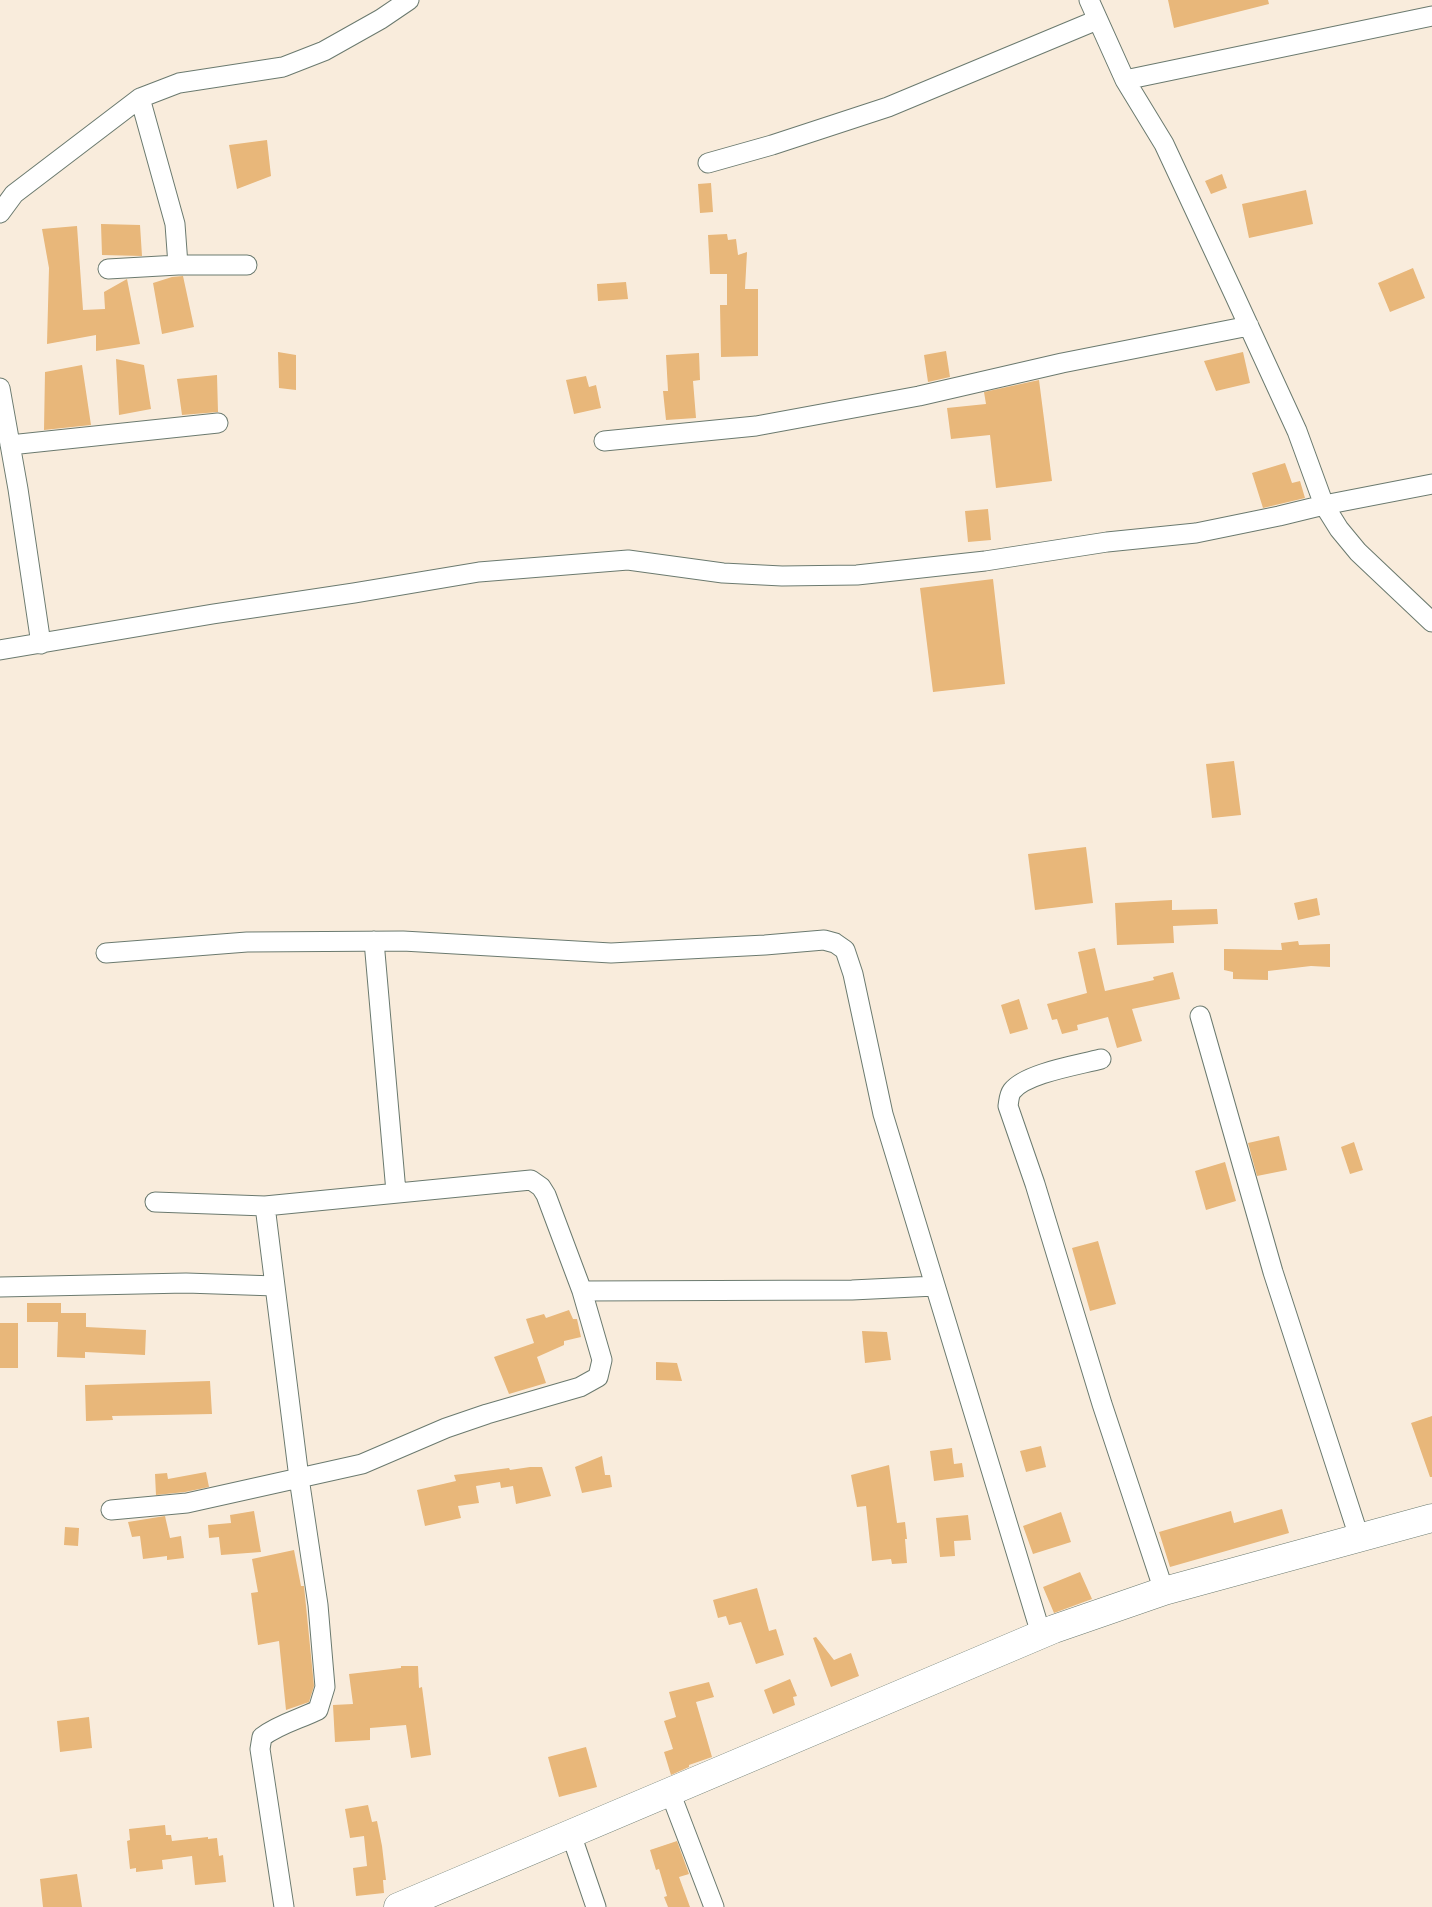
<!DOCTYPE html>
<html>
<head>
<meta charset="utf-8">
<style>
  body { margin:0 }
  canvas { display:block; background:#f9ecdc }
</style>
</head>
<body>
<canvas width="1432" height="1907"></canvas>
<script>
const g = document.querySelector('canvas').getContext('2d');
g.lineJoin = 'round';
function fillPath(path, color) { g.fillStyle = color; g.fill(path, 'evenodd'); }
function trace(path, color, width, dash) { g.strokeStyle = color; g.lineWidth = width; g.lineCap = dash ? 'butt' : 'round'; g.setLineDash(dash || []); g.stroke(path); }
fillPath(new Path2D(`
  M 1168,0 L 1268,0 L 1269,4 L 1174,28 Z
  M 267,140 L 271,176 L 237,189 L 229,145 Z
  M 1222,174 L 1227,188 L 1211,194 L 1205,181 Z
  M 711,183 L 713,212 L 700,213 L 698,184 Z
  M 1306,190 L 1313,224 L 1249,238 L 1242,204 Z
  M 101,224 L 140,225 L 142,256 L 102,255 Z
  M 77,226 L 83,310 L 105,309 L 104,292 L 127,279 L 140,344 L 96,351 L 96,335 L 47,344 L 49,268 L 42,229 Z
  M 727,234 L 728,240 L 736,239 L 738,255 L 747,252 L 745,289 L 758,289 L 758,356 L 721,357 L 720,305 L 727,305 L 727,274 L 710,274 L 708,235 Z
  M 1413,268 L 1425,298 L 1390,312 L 1378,283 Z
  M 183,276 L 194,327 L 162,334 L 153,283 L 172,277 Z
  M 626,282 L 628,299 L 598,301 L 597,284 Z
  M 946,351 L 950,377 L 928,382 L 924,355 Z
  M 278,352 L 296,355 L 296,390 L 279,388 Z
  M 1243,352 L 1250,383 L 1216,391 L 1204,361 Z
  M 699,353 L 700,380 L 693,381 L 696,418 L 666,420 L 663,391 L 668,391 L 666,355 Z
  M 116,359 L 144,365 L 151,409 L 119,415 Z
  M 82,365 L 91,425 L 44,430 L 45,372 Z
  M 217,375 L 218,412 L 182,415 L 177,379 Z
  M 586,376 L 589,387 L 596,385 L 601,408 L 574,414 L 566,380 Z
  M 1039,380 L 1052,481 L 996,488 L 990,435 L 951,439 L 947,408 L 986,404 L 984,392 Z
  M 1285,463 L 1292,483 L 1300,481 L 1305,498 L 1263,508 L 1252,473 Z
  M 988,509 L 991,540 L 968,542 L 965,511 Z
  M 993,579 L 1005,684 L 933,692 L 920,588 Z
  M 1234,761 L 1241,815 L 1212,818 L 1206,764 Z
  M 1086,847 L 1093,903 L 1035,910 L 1028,854 Z
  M 1317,898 L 1320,915 L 1298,920 L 1294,903 Z
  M 1172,900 L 1172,910 L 1217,909 L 1218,924 L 1173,926 L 1174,943 L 1117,945 L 1115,903 Z
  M 1298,941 L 1299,945 L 1330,944 L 1330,967 L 1311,966 L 1268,971 L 1268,980 L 1233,979 L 1233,972 L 1224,970 L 1224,949 L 1282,950 L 1281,943 Z
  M 1095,948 L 1105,991 L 1154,980 L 1153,977 L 1173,972 L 1180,999 L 1132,1009 L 1142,1041 L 1117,1048 L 1108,1017 L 1077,1025 L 1078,1030 L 1062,1034 L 1057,1019 L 1052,1020 L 1047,1004 L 1087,993 L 1078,952 Z
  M 1019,999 L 1028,1029 L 1010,1034 L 1001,1005 Z
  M 1279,1136 L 1287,1170 L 1257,1176 L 1248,1143 Z
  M 1354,1142 L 1363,1170 L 1350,1174 L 1341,1147 Z
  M 1225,1162 L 1236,1201 L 1206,1210 L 1195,1171 Z
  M 1098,1241 L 1116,1304 L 1090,1311 L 1072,1248 Z
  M 27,1303 L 61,1303 L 61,1313 L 86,1313 L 86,1327 L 146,1330 L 145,1355 L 85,1352 L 85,1358 L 57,1357 L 58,1322 L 27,1322 Z
  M 569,1310 L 573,1319 L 577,1319 L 581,1337 L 564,1341 L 564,1345 L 537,1357 L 546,1383 L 509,1394 L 494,1357 L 534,1343 L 526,1319 L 544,1314 L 546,1318 Z
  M 0,1323 L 18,1323 L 18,1368 L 0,1368 Z
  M 862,1331 L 887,1332 L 891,1360 L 865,1363 Z
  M 656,1362 L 677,1363 L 682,1381 L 656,1380 Z
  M 210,1381 L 212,1414 L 112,1416 L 113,1420 L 86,1421 L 85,1385 Z
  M 1432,1416 L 1432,1477 L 1430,1477 L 1411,1423 Z
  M 1041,1446 L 1046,1467 L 1026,1472 L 1020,1451 Z
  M 952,1448 L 954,1464 L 962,1463 L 964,1477 L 934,1481 L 930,1451 Z
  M 602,1456 L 605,1475 L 610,1475 L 612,1487 L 582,1493 L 575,1467 Z
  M 889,1465 L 897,1523 L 905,1522 L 907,1539 L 905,1539 L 907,1563 L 892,1564 L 891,1559 L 872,1561 L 866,1506 L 857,1507 L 851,1475 Z
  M 530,1467 L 542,1467 L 551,1496 L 516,1504 L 513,1486 L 501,1488 L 500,1482 L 476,1486 L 479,1503 L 458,1506 L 461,1518 L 425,1526 L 417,1490 L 456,1481 L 454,1475 L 509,1468 L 510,1470 Z
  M 206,1472 L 209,1487 L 185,1492 L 156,1495 L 155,1474 L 167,1473 L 168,1479 Z
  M 1282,1509 L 1289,1533 L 1170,1567 L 1159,1532 L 1231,1511 L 1234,1523 Z
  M 254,1511 L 261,1552 L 221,1555 L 219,1537 L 209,1538 L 208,1525 L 231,1523 L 230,1515 Z
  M 1061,1512 L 1071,1542 L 1033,1554 L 1023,1526 Z
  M 968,1515 L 971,1540 L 954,1541 L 955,1556 L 940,1557 L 936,1518 Z
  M 165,1516 L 170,1538 L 181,1536 L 184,1558 L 167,1560 L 167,1556 L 143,1559 L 140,1536 L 132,1537 L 128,1522 Z
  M 65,1527 L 79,1528 L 78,1546 L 64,1545 Z
  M 294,1550 L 301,1586 L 304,1586 L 314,1686 L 309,1702 L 286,1710 L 279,1641 L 258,1645 L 251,1593 L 258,1592 L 252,1559 Z
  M 1080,1572 L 1092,1599 L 1054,1613 L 1043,1587 Z
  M 757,1588 L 769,1631 L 776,1629 L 784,1655 L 756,1664 L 741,1622 L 729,1625 L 726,1616 L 718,1618 L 713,1600 Z
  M 816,1637 L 834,1660 L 851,1653 L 859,1676 L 831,1687 L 813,1638 Z
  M 401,1666 L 418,1666 L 419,1688 L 422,1687 L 431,1755 L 411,1758 L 406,1725 L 370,1728 L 370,1740 L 335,1742 L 333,1705 L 353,1704 L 349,1674 L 401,1668 Z
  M 790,1679 L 797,1696 L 793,1697 L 795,1705 L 773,1714 L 764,1690 Z
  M 709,1682 L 714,1697 L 696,1702 L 712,1757 L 689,1765 L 689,1767 L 671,1775 L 664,1752 L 673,1749 L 664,1721 L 676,1717 L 669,1692 Z
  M 89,1717 L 92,1748 L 60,1752 L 57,1721 Z
  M 586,1747 L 597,1787 L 559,1797 L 548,1757 Z
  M 368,1805 L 372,1822 L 377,1821 L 382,1846 L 386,1880 L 383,1880 L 384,1893 L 356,1896 L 353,1868 L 367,1866 L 364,1836 L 350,1838 L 345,1809 Z
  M 165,1825 L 166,1835 L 171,1835 L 172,1841 L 208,1837 L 208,1839 L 217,1838 L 219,1856 L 223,1855 L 226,1882 L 195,1885 L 192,1856 L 162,1860 L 163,1869 L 136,1872 L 136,1868 L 130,1869 L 127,1841 L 130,1840 L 129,1829 Z
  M 677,1841 L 689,1874 L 679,1877 L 690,1907 L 668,1907 L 664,1897 L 667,1896 L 659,1869 L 656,1870 L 650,1850 Z
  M 77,1874 L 82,1907 L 43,1907 L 40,1879 Z`), '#e8b77a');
const street = new Path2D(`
  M 1089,0 L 1125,80 L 1164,144 L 1234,294 L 1297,431 L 1324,505 L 1339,529 L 1358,552 L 1432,622
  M 1125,80 L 1432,16
  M 140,98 L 175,224 L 178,265
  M 708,163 L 772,145 L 888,107 L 1097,20
  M 0,213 L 14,194 L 140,98 L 179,83 L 283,67 L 324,51 L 381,19 L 409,0
  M 108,269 L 178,265 L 247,265
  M 0,388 L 18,489 L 41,644
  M 604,441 L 756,426 L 919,396 L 1062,363 L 1249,326
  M 10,445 L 218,423
  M 0,650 L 213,614 L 354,593 L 479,572 L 628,560 L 723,573 L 782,576 L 857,575 L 985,561 L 1107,542 L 1196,533 L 1279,516 L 1324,505 L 1432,484
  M 374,941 L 396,1192
  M 106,953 L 247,942 L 403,941 L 611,953 L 765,945 L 824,940 L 835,943 L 845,950 L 853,974 L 883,1114 L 1041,1634
  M 1200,1016 L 1273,1272 L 1359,1537
  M 1101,1059 C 1079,1065 1026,1073 1012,1091 C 1009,1095 1009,1100 1008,1106 L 1035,1184 L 1102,1404 L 1164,1591
  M 265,1206 L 299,1478 L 318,1605 L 325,1687 L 318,1710 C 300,1719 279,1724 262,1737 L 260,1749 L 284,1907
  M 0,1287 L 186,1283 L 275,1286
  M 582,1291 L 852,1290 L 935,1286
  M 111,1510 L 187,1503 L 362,1464 L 446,1428 L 487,1414 L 580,1387 L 598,1377 L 602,1360 L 582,1291 L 546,1195 L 541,1187 L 531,1180 L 265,1206 L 155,1202
  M 670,1792 L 714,1907
  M 571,1834 L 596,1907`);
const secondary = new Path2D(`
  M 398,1907 L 1054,1629 L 1164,1591 L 1432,1518`);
trace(street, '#6b7a6f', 21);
trace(secondary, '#6b7a6f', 29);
trace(street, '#fff', 19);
trace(secondary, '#fff', 28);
</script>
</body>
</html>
